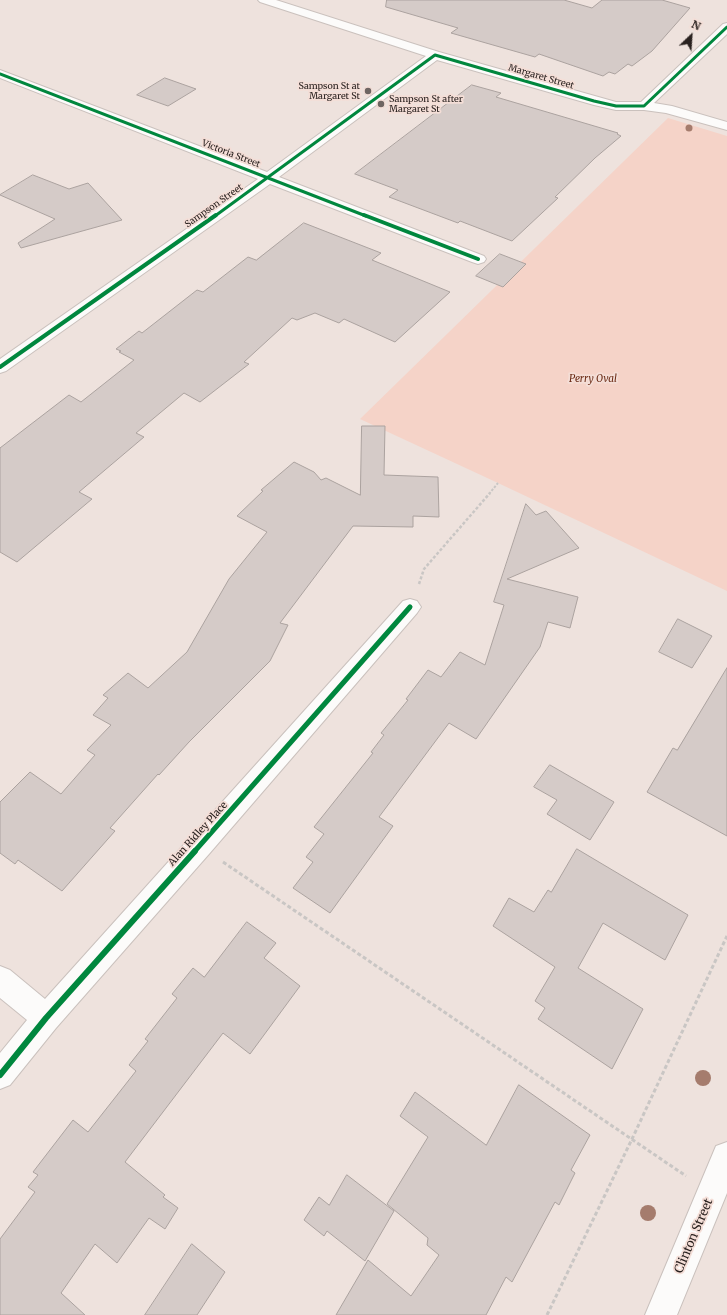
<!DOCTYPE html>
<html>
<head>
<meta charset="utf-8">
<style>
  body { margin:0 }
  #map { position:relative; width:727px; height:1315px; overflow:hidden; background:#eee2dd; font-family:Merriweather,serif }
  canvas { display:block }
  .north { position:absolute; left:671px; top:16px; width:40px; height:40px; -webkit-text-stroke:3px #f4ded7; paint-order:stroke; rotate:25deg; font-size:11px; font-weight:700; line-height:16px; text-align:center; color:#29211f }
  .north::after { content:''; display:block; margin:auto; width:14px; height:18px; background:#29211f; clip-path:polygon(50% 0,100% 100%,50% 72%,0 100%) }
</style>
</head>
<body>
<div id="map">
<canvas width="727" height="1315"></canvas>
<div class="north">N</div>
</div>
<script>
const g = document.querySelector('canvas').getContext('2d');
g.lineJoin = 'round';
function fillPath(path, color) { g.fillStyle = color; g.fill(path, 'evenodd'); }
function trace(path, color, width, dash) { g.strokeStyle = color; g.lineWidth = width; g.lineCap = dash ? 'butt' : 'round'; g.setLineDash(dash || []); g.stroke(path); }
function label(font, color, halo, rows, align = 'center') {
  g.font = font + ' Merriweather,serif'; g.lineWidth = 3.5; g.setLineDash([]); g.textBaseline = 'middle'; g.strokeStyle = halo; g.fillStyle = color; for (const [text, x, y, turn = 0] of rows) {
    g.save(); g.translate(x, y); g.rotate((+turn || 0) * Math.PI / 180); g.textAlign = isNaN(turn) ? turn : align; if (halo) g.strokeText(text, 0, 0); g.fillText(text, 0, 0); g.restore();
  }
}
fillPath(new Path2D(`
  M 668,118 L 727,136 L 727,591 L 498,483 L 360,419 Z`), '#f5d3c8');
const building = new Path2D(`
  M 387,0 L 564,0 L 592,8 L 602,0 L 662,0 L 690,8 L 652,51 L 632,66 L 628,64 L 615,74 L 609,72 L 603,76 L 539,54 L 535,57 L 451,33 L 458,28 L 386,7 Z
  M 165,78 L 196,89 L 168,106 L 137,95 Z
  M 472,85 L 501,93 L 496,97 L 618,133 L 617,134 L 621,136 L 595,158 L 555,197 L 558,198 L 512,241 L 460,221 L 458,223 L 389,197 L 398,190 L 355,174 Z
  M 33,175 L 69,189 L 88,183 L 122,220 L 21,248 L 18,243 L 55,219 L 0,195 Z
  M 304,223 L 381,253 L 372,260 L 450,292 L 395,342 L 344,319 L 339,323 L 315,313 L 297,320 L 292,318 L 244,362 L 249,364 L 200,402 L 184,393 L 136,433 L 144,437 L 79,492 L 92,499 L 17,562 L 0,552 L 0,448 L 69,395 L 81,402 L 134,360 L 119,352 L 121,351 L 116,349 L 139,331 L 142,333 L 197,290 L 203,292 L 248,257 L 256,260 Z
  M 500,254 L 526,264 L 503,287 L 476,276 Z
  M 362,426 L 385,426 L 384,475 L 438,477 L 439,517 L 413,516 L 413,527 L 353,526 L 280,623 L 288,625 L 270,661 L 189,742 L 159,775 L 158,774 L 110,828 L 115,831 L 62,891 L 18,860 L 15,864 L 0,853 L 0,802 L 30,772 L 61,794 L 95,755 L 87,750 L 111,725 L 93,715 L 108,698 L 103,695 L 128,673 L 148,688 L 187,652 L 229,579 L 267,532 L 237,516 L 263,491 L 261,490 L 294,462 L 314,472 L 321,480 L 326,478 L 360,495 Z
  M 526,504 L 536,515 L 546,511 L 579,548 L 507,579 L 578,597 L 570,628 L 548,622 L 540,647 L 476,739 L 449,723 L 379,817 L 393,826 L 330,913 L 293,888 L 313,862 L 306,857 L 324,834 L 314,827 L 373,753 L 371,752 L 384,735 L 381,733 L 408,700 L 406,699 L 428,670 L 441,677 L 460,652 L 485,665 L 504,605 L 494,602 Z
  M 678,619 L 712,636 L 692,668 L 659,652 Z
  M 727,668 L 727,836 L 647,792 L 673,748 L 677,750 Z
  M 550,765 L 614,802 L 590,840 L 547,814 L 557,800 L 534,787 Z
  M 577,849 L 688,915 L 665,960 L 603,923 L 578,968 L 643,1009 L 612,1069 L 538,1019 L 545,1008 L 535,1001 L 555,967 L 493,926 L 509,898 L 534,912 L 548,890 L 551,892 Z
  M 247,922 L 276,943 L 264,958 L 300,986 L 250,1054 L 223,1033 L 125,1162 L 165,1195 L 163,1197 L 178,1208 L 165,1229 L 149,1218 L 117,1263 L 95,1244 L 61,1293 L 85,1315 L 0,1315 L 0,1239 L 35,1192 L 28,1187 L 38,1175 L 33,1172 L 73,1120 L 88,1132 L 136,1071 L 129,1065 L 148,1041 L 145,1039 L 177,998 L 172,994 L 193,968 L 204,977 Z
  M 519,1085 L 590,1135 L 571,1170 L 575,1173 L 559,1205 L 555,1202 L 512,1282 L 506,1277 L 486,1315 L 336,1315 L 368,1260 L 411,1296 L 439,1255 L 427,1245 L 428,1238 L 387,1204 L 428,1137 L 400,1116 L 415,1092 L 486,1145 Z
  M 347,1175 L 394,1211 L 365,1261 L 327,1231 L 324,1236 L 304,1220 L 319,1197 L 329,1205 Z
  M 192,1244 L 225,1272 L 197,1315 L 145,1315 Z`);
fillPath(building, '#d5cbc8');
trace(building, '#aba29f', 1);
const minor = new Path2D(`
  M 258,0 L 276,0 L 439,52 L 616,102 L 641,102 L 723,24 L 727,23 L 727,34 L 654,103 L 672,106 L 727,122 L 727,130 L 666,113 L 644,110 L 616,110 L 594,105 L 437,60 L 279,177 L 484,256 L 486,259 L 484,262 L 478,264 L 472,262 L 270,184 L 6,371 L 0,373 L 0,359 L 258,179 L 0,78 L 0,70 L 267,172 L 426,56 L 260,2 Z
  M 410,599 L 417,601 L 421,607 L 417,613 L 209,854 L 56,1028 L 10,1085 L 0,1089 L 0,1053 L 27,1020 L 0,998 L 0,966 L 10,970 L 45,999 L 403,601 Z
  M 727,1142 L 727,1193 L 677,1315 L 645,1315 L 716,1146 Z`);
trace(minor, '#cac1bd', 2);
trace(new Path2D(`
  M 489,494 L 498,483`), '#c9c6c4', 2, [2.5, 1.5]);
trace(new Path2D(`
  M 419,584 L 424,569 L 490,493`), '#c9c6c4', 2.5, [3, 2]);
trace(new Path2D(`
  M 223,862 L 686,1176
  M 547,1315 L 632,1139 L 727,936`), '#c9c6c4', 3, [4, 2.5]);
fillPath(minor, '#fcfbfa');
trace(new Path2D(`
  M 0,74 L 366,216
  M 215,216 L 435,55 L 594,101 L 616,106 L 644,106 L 727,27`), '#00873e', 3);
trace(new Path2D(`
  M 364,215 L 478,259
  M 0,367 L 216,215`), '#00873e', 4);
trace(new Path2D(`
  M 194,852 L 410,607`), '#00873e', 5);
trace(new Path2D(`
  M 0,1075 L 46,1018 L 195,851`), '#00873e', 6);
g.fillStyle = '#a57c6d';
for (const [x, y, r] of [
  [689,128,3.5],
  [703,1078,8],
  [648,1213,8]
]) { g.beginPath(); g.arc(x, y, r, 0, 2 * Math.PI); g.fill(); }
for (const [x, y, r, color] of [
  [368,91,4,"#6e6562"],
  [381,104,4,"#6e6562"]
]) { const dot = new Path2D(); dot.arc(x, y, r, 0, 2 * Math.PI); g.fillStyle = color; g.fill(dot); trace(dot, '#f4ded7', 1.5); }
label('9px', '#29211f', '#f4ded7', [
  ["Margaret Street",541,77,16],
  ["Victoria Street",231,154,21],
  ["Sampson Street",214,206,-35]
]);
label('9px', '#29211f', '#f4ded7', [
  ["Sampson St at",360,86],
  ["Margaret St",360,96],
  ["Sampson St after",389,99,"left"],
  ["Margaret St",389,109,"left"]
], 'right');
label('italic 10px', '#692812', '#f4ded7', [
  ["Perry Oval",593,379]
]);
label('10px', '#29211f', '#f4ded7', [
  ["Alan Ridley Place",198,834,-48]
]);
label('12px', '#29211f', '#f4ded7', [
  ["Clinton Street",694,1236,-67]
]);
</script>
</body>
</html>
